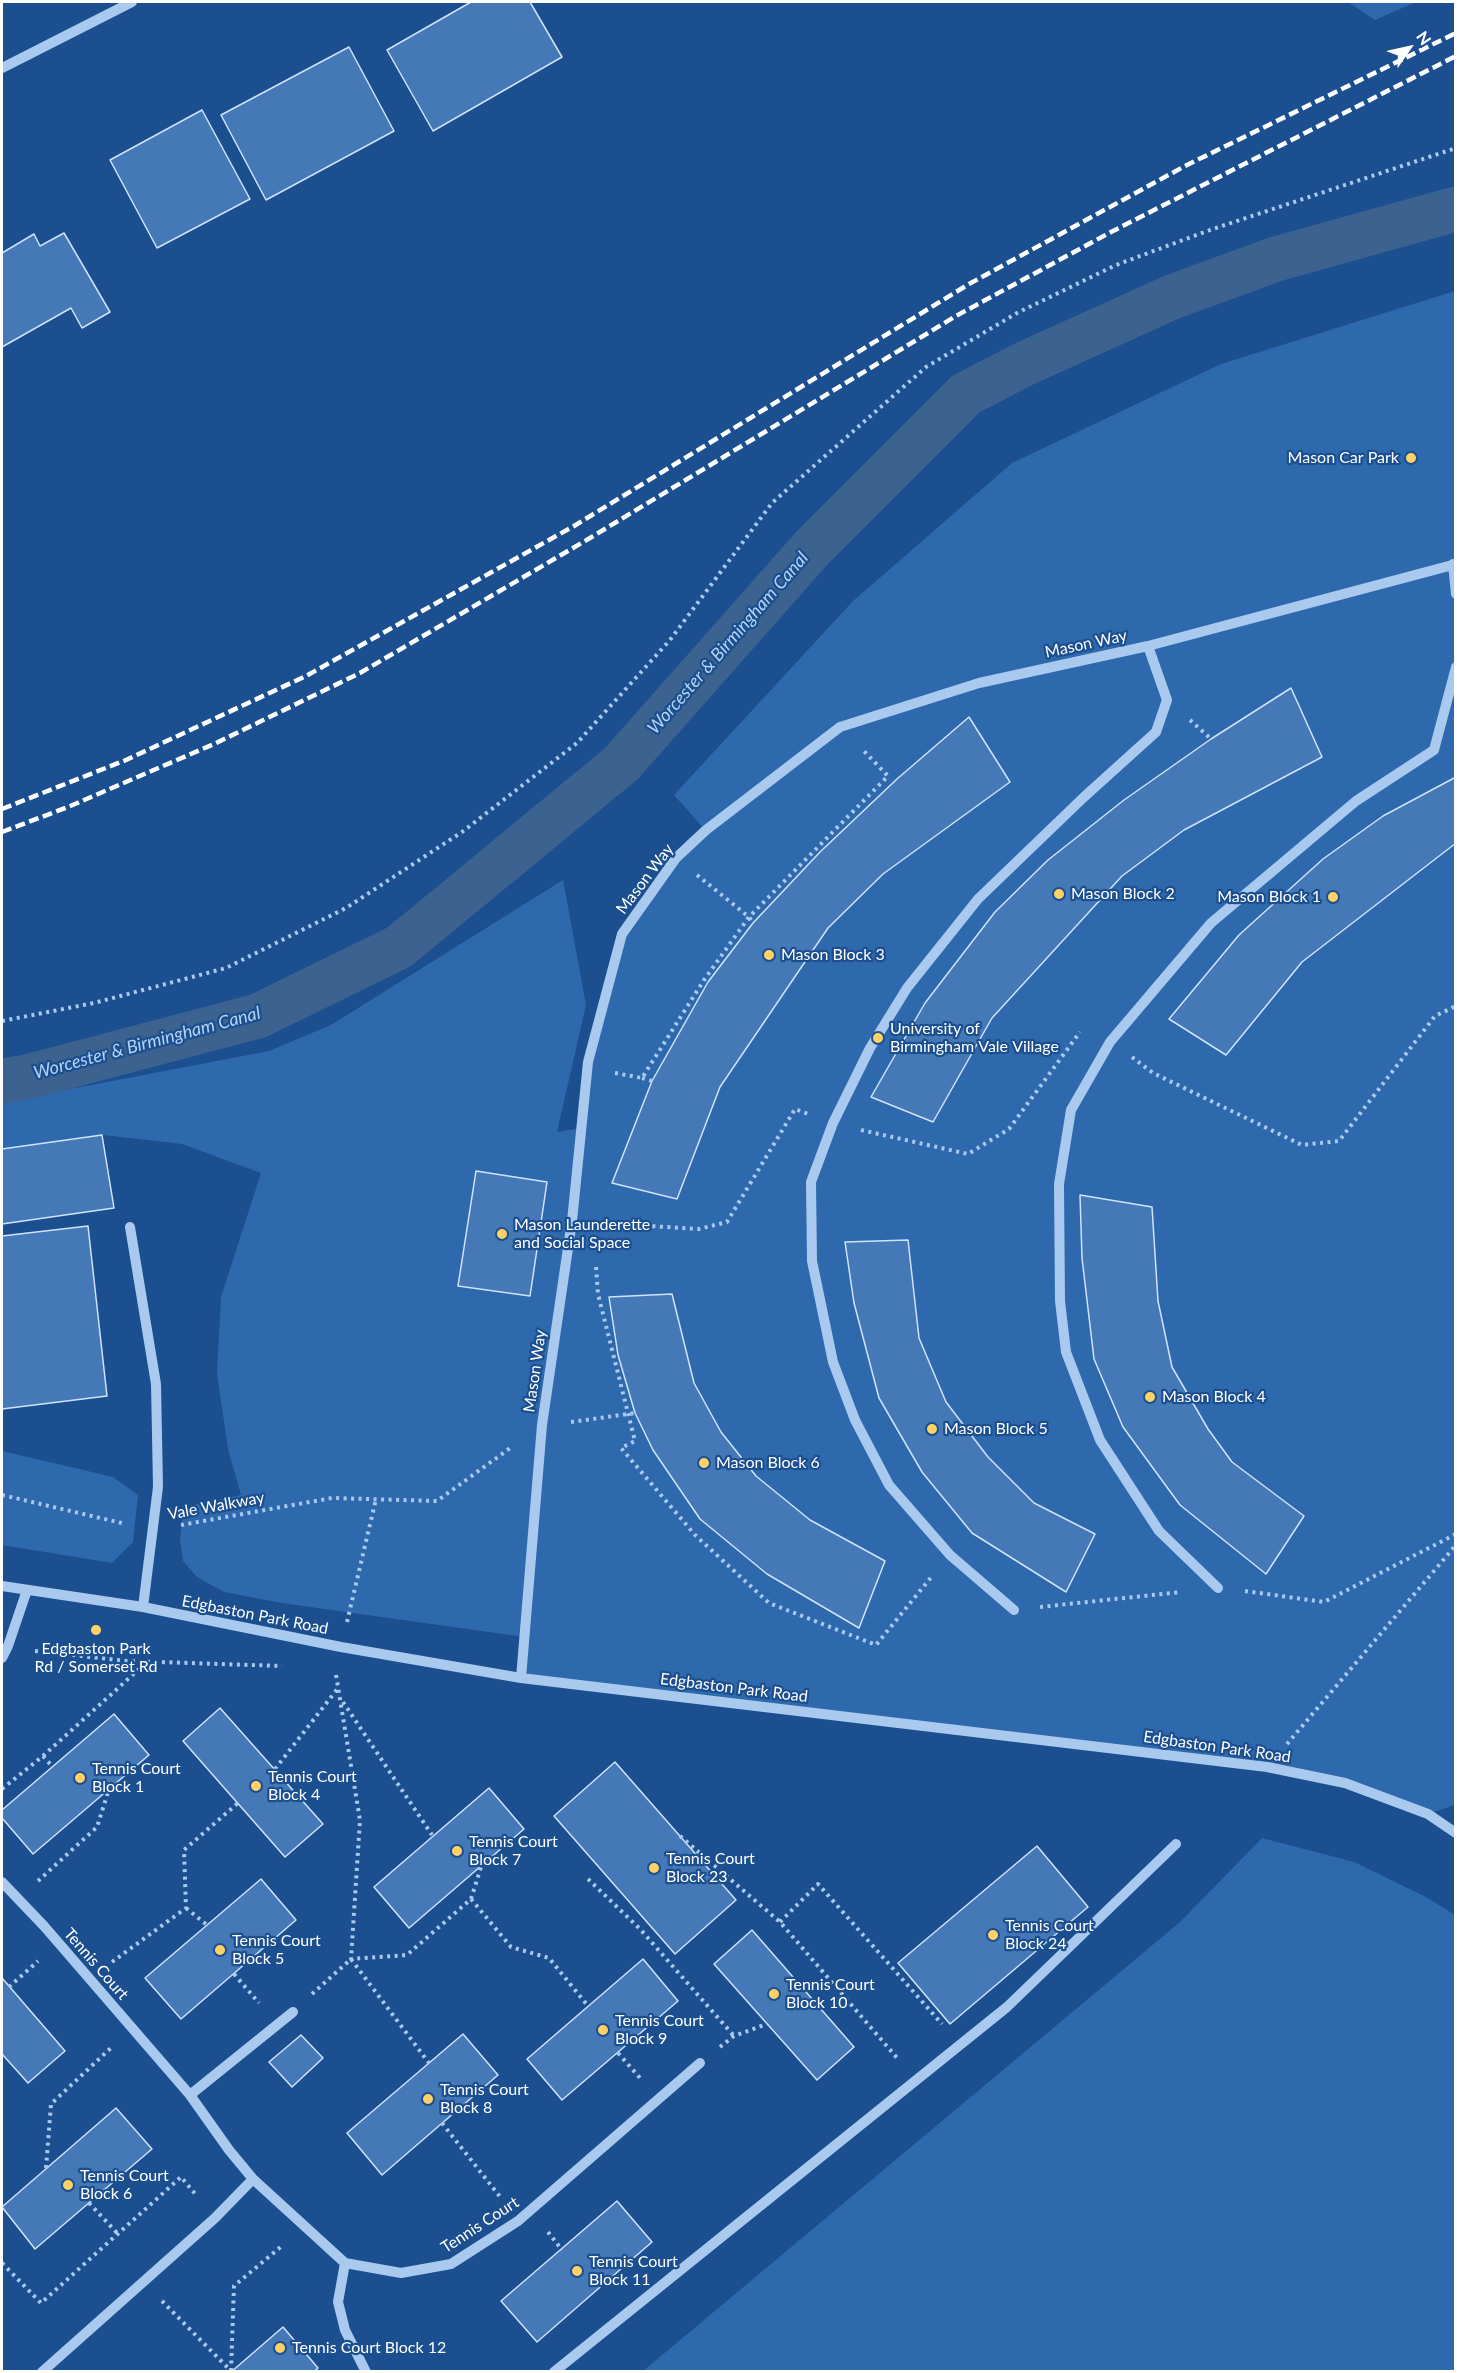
<!DOCTYPE html>
<html>
<head>
<meta charset="utf-8">
<style>
  body { margin:0 }
  #map { position:relative; width:1457px; height:2373px; overflow:hidden; background:#1b4f8f; font-family:Lato,sans-serif }
  canvas { display:block }
  .frame { position:absolute; inset:0; border:3px solid #fff; pointer-events:none }
  .north { position:absolute; left:1379px; top:18px; width:60px; height:60px; -webkit-text-stroke:4px #1b4f8f; paint-order:stroke; rotate:56deg; font-size:16px; font-weight:700; line-height:24px; text-align:center; color:#fff }
  .north::after { content:''; display:block; margin:auto; width:21px; height:27px; background:#fff; clip-path:polygon(50% 0,100% 100%,50% 72%,0 100%) }
</style>
</head>
<body>
<div id="map">
<canvas width="1457" height="2373"></canvas>
<div class="frame"></div>
<div class="north">N</div>
</div>
<script>
const g = document.querySelector('canvas').getContext('2d');
g.lineJoin = 'round';
function fillPath(path, color) { g.fillStyle = color; g.fill(path, 'evenodd'); }
function trace(path, color, width, dash) { g.strokeStyle = color; g.lineWidth = width; g.lineCap = dash ? 'butt' : 'round'; g.setLineDash(dash || []); g.stroke(path); }
function label(font, color, halo, rows, align = 'center') {
  g.font = font + ' Lato,sans-serif'; g.lineWidth = 4.5; g.setLineDash([]); g.textBaseline = 'middle'; g.strokeStyle = halo; g.fillStyle = color; for (const [text, x, y, turn = 0] of rows) {
    g.save(); g.translate(x, y); g.rotate((+turn || 0) * Math.PI / 180); g.textAlign = isNaN(turn) ? turn : align; if (halo) g.strokeText(text, 0, 0); g.fillText(text, 0, 0); g.restore();
  }
}
fillPath(new Path2D(`
  M 1348,2 L 1416,2 L 1375,20 Z
  M 1455,291 L 1455,1805 L 1428,1814 L 1345,1783 L 1267,1767 L 521,1678 L 524,1637 L 282,1603 L 224,1592 L 197,1577 L 183,1561 L 180,1540 L 184,1507 L 241,1495 L 228,1449 L 217,1373 L 221,1297 L 261,1173 L 182,1144 L 103,1135 L 2,1149 L 2,1102 L 269,1051 L 331,1025 L 563,880 L 586,1005 L 557,1132 L 581,1128 L 588,1062 L 622,934 L 676,858 L 705,830 L 674,795 L 853,601 L 1012,463 L 1221,364 Z
  M 2,1451 L 113,1477 L 138,1495 L 133,1542 L 112,1563 L 2,1545 Z
  M 1262,1838 L 1354,1862 L 1426,1897 L 1455,1915 L 1455,2371 L 643,2371 L 1180,1922 Z`), '#2e69ad');
trace(new Path2D(`
  M 2,1081 L 27,1077 L 258,1016 L 399,947 L 621,764 L 812,548 L 966,394 L 1024,364 L 1172,297 L 1276,259 L 1456,209`), '#3c6290', 45);
const building = new Path2D(`
  M 471,2 L 530,2 L 562,57 L 433,131 L 387,50 Z
  M 349,47 L 394,131 L 266,200 L 221,115 Z
  M 202,110 L 250,199 L 157,248 L 110,160 Z
  M 64,233 L 110,312 L 82,328 L 71,308 L 2,347 L 2,253 L 34,234 L 40,246 Z
  M 1291,688 L 1322,757 L 1184,830 L 1122,876 L 992,1018 L 933,1122 L 871,1097 L 925,1003 L 995,912 L 1048,860 L 1124,800 L 1211,739 Z
  M 969,717 L 1010,782 L 883,874 L 828,928 L 720,1087 L 677,1199 L 612,1183 L 652,1081 L 708,982 L 753,923 L 820,852 L 897,779 Z
  M 1456,777 L 1456,843 L 1302,962 L 1226,1055 L 1169,1019 L 1239,935 L 1323,859 L 1383,816 Z
  M 102,1135 L 114,1208 L 2,1224 L 2,1149 Z
  M 476,1171 L 547,1182 L 530,1296 L 458,1286 Z
  M 1080,1195 L 1152,1207 L 1158,1301 L 1172,1367 L 1208,1429 L 1232,1462 L 1304,1516 L 1266,1574 L 1180,1505 L 1123,1427 L 1094,1359 L 1082,1258 Z
  M 88,1226 L 107,1396 L 2,1409 L 2,1236 Z
  M 908,1240 L 919,1338 L 946,1402 L 988,1457 L 1034,1503 L 1095,1534 L 1066,1592 L 972,1533 L 922,1472 L 879,1398 L 854,1303 L 845,1242 Z
  M 672,1294 L 694,1383 L 721,1432 L 756,1476 L 810,1520 L 885,1561 L 859,1628 L 767,1574 L 700,1519 L 653,1450 L 635,1413 L 618,1355 L 609,1297 Z
  M 220,1708 L 323,1824 L 285,1857 L 183,1741 Z
  M 114,1714 L 149,1755 L 33,1854 L 2,1818 L 2,1810 Z
  M 615,1762 L 736,1900 L 675,1954 L 554,1816 Z
  M 489,1788 L 524,1829 L 409,1928 L 374,1887 Z
  M 1037,1846 L 1088,1907 L 950,2024 L 898,1963 Z
  M 261,1879 L 296,1920 L 181,2019 L 145,1978 Z
  M 752,1930 L 854,2047 L 817,2080 L 714,1964 Z
  M 643,1959 L 678,2001 L 562,2100 L 527,2059 Z
  M 2,1978 L 65,2051 L 28,2083 L 2,2054 Z
  M 463,2034 L 498,2075 L 382,2175 L 347,2133 Z
  M 301,2035 L 323,2058 L 292,2087 L 269,2062 Z
  M 116,2108 L 152,2149 L 35,2249 L 2,2207 Z
  M 617,2201 L 652,2242 L 537,2342 L 501,2301 Z
  M 283,2327 L 318,2368 L 314,2372 L 231,2372 Z`);
fillPath(building, '#4478b7');
trace(building, '#cfe3fa', 1.5);
trace(new Path2D(`
  M 1190,720 L 1211,739
  M 697,875 L 749,917 L 753,923
  M 2,1021 L 94,1003 L 226,968 L 346,908 L 462,832 L 577,743 L 670,640 L 772,503 L 926,367 L 1017,313 L 1116,265 L 1210,230 L 1456,148
  M 1132,1057 L 1153,1073 L 1302,1145 L 1339,1141 L 1435,1016 L 1456,1006
  M 615,1073 L 642,1078 L 704,980 L 749,917 L 888,776 L 862,749
  M 642,1078 L 652,1081
  M 861,1130 L 968,1154 L 1009,1129 L 1080,1032
  M 600,1223 L 699,1229 L 727,1222 L 795,1109 L 808,1114
  M 596,1267 L 598,1294 L 635,1441 L 621,1448 L 695,1535 L 769,1603 L 876,1645 L 933,1575
  M 571,1422 L 635,1413
  M 2,1495 L 126,1524
  M 181,1525 L 332,1498 L 437,1501 L 513,1446
  M 1245,1591 L 1324,1602 L 1456,1534
  M 1040,1607 L 1181,1592
  M 347,1622 L 376,1499
  M 35,1651 L 127,1661 L 282,1666
  M 336,1675 L 360,1820 L 351,1959 L 407,1955 L 471,1899 L 481,1867
  M 343,1702 L 432,1835
  M 1287,1744 L 1456,1545
  M 43,1756 L 52,1766
  M 275,1769 L 339,1687
  M 2,1789 L 43,1756 L 148,1661
  M 680,1836 L 780,1922 L 898,2059
  M 588,1879 L 640,1929 L 734,2036
  M 38,1881 L 97,1827 L 109,1789
  M 471,1899 L 511,1947 L 549,1958 L 588,2006
  M 186,1908 L 207,1925
  M 780,1922 L 818,1884 L 942,2024
  M 112,1962 L 186,1908 L 184,1850 L 238,1803
  M 234,1974 L 259,2003
  M 9,1987 L 38,1961
  M 312,1994 L 351,1959 L 429,2063
  M 720,2047 L 734,2036 L 767,2024
  M 618,2053 L 641,2079
  M 442,2123 L 501,2198
  M 46,2168 L 51,2104 L 113,2046
  M 89,2203 L 118,2234
  M 548,2232 L 562,2250
  M 2,2263 L 41,2303 L 181,2177 L 197,2196
  M 162,2301 L 231,2371
  M 231,2371 L 234,2286 L 283,2245`), '#a9c9ee', 4, [3, 4.5]);
trace(new Path2D(`
  M 2,68 L 132,2
  M 1453,564 L 1456,594
  M 130,1227 L 156,1384 L 158,1487 L 143,1607
  M 2,1586 L 143,1607 L 341,1647 L 521,1678 L 1267,1767 L 1345,1783 L 1428,1814 L 1456,1833
  M 1218,1588 L 1159,1531 L 1100,1440 L 1066,1352 L 1060,1301 L 1059,1184 L 1071,1110 L 1110,1042 L 1211,923 L 1356,801 L 1434,750 L 1456,667
  M 1014,1610 L 950,1555 L 889,1485 L 855,1420 L 833,1362 L 812,1261 L 811,1182 L 833,1123 L 870,1048 L 907,988 L 978,899 L 1084,797 L 1156,732 L 1167,700 L 1148,646
  M 2,1658 L 8,1646 L 27,1590
  M 521,1678 L 542,1425 L 572,1221 L 588,1062 L 622,934 L 676,858 L 706,830 L 840,727 L 979,683 L 1148,646 L 1456,564
  M 2,1882 L 44,1926 L 190,2095 L 229,2150 L 253,2179 L 345,2263 L 401,2273 L 451,2264 L 518,2221 L 700,2063
  M 190,2095 L 293,2012
  M 345,2263 L 338,2302 L 345,2330 L 366,2372
  M 42,2372 L 215,2218 L 253,2179
  M 554,2372 L 1007,2007 L 1176,1844`), '#a9c9ee', 10);
trace(new Path2D(`
  M 2,809 L 126,760 L 306,676 L 574,526 L 969,284 L 1185,166 L 1456,33
  M 2,832 L 68,807 L 214,744 L 360,673 L 590,538 L 956,316 L 1111,232 L 1456,56`), '#fff', 4.5, [10, 4.5]);
for (const [x, y, r, color] of [
  [1411,458,6,"#ffd166"],
  [1059,894,6,"#ffd166"],
  [1333,897,6,"#ffd166"],
  [769,955,6,"#ffd166"],
  [878,1038,6,"#ffd166"],
  [502,1234,6,"#ffd166"],
  [1150,1397,6,"#ffd166"],
  [932,1429,6,"#ffd166"],
  [704,1463,6,"#ffd166"],
  [96,1630,6,"#ffd166"],
  [80,1778,6,"#ffd166"],
  [256,1786,6,"#ffd166"],
  [457,1851,6,"#ffd166"],
  [654,1868,6,"#ffd166"],
  [993,1935,6,"#ffd166"],
  [220,1950,6,"#ffd166"],
  [774,1994,6,"#ffd166"],
  [603,2030,6,"#ffd166"],
  [428,2099,6,"#ffd166"],
  [68,2185,6,"#ffd166"],
  [577,2271,6,"#ffd166"],
  [280,2348,6,"#ffd166"]
]) { const dot = new Path2D(); dot.arc(x, y, r, 0, 2 * Math.PI); g.fillStyle = color; g.fill(dot); trace(dot, '#1b4f8f', 2); }
label('16px', '#fff', '#1b4f8f', [
  ["Mason Car Park",1399,458,"right"],
  ["Mason Block 2",1071,894],
  ["Mason Block 1",1321,897,"right"],
  ["Mason Block 3",781,955],
  ["University of",890,1029],
  ["Birmingham Vale Village",890,1047],
  ["Mason Launderette",514,1225],
  ["and Social Space",514,1243],
  ["Mason Block 4",1162,1397],
  ["Mason Block 5",944,1429],
  ["Mason Block 6",716,1463],
  ["Edgbaston Park",96,1649,"center"],
  ["Rd / Somerset Rd",96,1667,"center"],
  ["Tennis Court",92,1769],
  ["Block 1",92,1787],
  ["Tennis Court",268,1777],
  ["Block 4",268,1795],
  ["Tennis Court",469,1842],
  ["Block 7",469,1860],
  ["Tennis Court",666,1859],
  ["Block 23",666,1877],
  ["Tennis Court",1005,1926],
  ["Block 24",1005,1944],
  ["Tennis Court",232,1941],
  ["Block 5",232,1959],
  ["Tennis Court",786,1985],
  ["Block 10",786,2003],
  ["Tennis Court",615,2021],
  ["Block 9",615,2039],
  ["Tennis Court",440,2090],
  ["Block 8",440,2108],
  ["Tennis Court",80,2176],
  ["Block 6",80,2194],
  ["Tennis Court",589,2262],
  ["Block 11",589,2280],
  ["Tennis Court Block 12",292,2348]
], 'left');
label('16px', '#fff', '#1b4f8f', [
  ["Mason Way",1086,644,-12],
  ["Mason Way",645,879,-53],
  ["Mason Way",535,1371,-82],
  ["Vale Walkway",216,1506,-10],
  ["Edgbaston Park Road",255,1615,11],
  ["Edgbaston Park Road",734,1688,7],
  ["Edgbaston Park Road",1217,1747,8],
  ["Tennis Court",96,1964,49],
  ["Tennis Court",480,2225,-33]
]);
label('italic 18px', '#b5d3f5', '#1b4f8f', [
  ["Worcester & Birmingham Canal",728,643,-49],
  ["Worcester & Birmingham Canal",147,1043,-15]
]);
</script>
</body>
</html>
